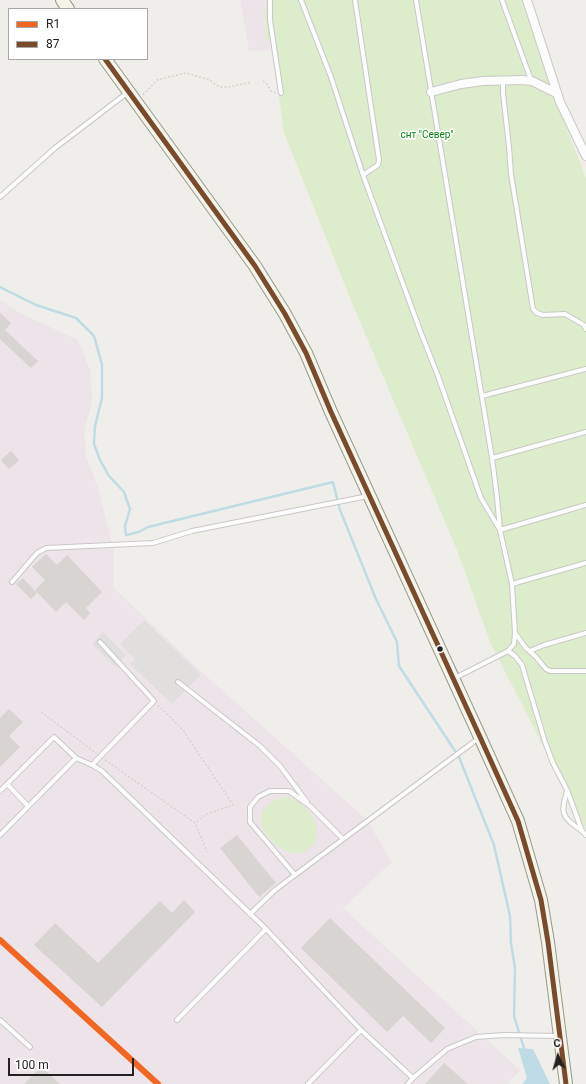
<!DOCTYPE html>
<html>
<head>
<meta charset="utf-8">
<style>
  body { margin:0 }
  #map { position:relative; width:586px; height:1084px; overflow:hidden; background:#f0eeeb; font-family:Roboto,sans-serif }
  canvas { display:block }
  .legend { position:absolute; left:8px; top:8px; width:140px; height:52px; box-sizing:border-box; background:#fff; border:1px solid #a7a7a7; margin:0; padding:5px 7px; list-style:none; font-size:12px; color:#222 }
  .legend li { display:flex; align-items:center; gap:8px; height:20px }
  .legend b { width:20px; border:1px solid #a7a7a7 }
  .north { position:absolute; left:538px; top:1036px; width:40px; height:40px; -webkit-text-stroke:3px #fff; paint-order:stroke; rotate:355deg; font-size:11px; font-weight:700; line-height:16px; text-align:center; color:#222 }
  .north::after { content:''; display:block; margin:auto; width:14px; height:18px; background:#222; clip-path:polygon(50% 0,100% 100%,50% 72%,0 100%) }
  .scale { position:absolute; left:8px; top:1058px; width:126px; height:18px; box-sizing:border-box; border:2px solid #222; border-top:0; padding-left:5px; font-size:12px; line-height:14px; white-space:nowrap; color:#222; -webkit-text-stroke:3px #fff; paint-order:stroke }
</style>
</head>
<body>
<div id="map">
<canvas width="586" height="1084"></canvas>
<ul class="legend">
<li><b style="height:5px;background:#f26522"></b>R1</li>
<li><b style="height:5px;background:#7a4b2a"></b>87</li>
</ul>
<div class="north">С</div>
<div class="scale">100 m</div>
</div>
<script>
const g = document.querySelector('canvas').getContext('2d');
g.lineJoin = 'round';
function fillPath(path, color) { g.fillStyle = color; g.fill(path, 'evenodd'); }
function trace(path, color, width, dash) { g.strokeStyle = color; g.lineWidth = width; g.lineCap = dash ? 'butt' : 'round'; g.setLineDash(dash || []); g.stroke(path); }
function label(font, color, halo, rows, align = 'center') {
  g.font = font + ' Roboto,sans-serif'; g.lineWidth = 3; g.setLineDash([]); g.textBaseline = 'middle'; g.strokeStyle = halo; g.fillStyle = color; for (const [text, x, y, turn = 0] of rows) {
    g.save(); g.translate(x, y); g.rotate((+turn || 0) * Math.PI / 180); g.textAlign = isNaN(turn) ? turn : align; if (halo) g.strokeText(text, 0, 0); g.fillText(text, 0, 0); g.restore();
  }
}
fillPath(new Path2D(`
  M 240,0 L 266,0 L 265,18 L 266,40 L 271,40 L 273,50 L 249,51 Z
  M 0,300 L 20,313 L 78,340 L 91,372 L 92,403 L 84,430 L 86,457 L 97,484 L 114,551 L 113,587 L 204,674 L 367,820 L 392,862 L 343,908 L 520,1070 L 508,1084 L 0,1084 Z`), '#ede4e9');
fillPath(new Path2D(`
  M 266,0 L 522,0 L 549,83 L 586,178 L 586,830 L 490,642 L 457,550 L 352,303 L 284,133 L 271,41 L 266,41 L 265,18 Z
  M 286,797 C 304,801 326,825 314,843 C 311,848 305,852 299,853 C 285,856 266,839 262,826 C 258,810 271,798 286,797 Z`), '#ddeccb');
fillPath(new Path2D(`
  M 144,620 L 201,675 L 172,704 L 130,664 L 135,659 L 120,644 Z
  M 103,632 L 126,655 L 115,666 L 92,644 Z`), '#e0dfde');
fillPath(new Path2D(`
  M 518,1048 L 533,1049 L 550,1084 L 522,1084 L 527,1078 Z`), '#bfdbe3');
trace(new Path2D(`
  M 0,287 L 36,305 L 76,318 L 94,336 L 102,365 L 102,398 L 95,426 L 94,444 L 100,460 L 109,476 L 124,492 L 130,509 L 125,526 L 126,535 L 139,532 L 148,527 L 333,482 L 340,510 L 376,599 L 397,642 L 399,666 L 459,757 L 494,845 L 510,916 L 511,943 L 515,968 L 514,1016 L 524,1048`), '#bfdbe3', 2.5);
fillPath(new Path2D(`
  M 0,313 L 11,323 L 5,330 L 38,361 L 31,368 L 0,339 Z
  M 11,451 L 19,460 L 9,469 L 1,460 Z
  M 46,554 L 57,565 L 67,555 L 102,592 L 86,608 L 90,613 L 84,620 L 66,602 L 56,612 L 35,590 L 45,580 L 32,567 Z
  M 23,578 L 37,593 L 31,599 L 16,584 Z
  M 9,709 L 23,722 L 9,736 L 20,747 L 0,767 L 0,718 Z
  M 237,835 L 276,883 L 259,897 L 220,848 Z
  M 184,900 L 195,912 L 102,1007 L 34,945 L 55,923 L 98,963 L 160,901 L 172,913 Z
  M 330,918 L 445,1028 L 431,1043 L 403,1016 L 387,1032 L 301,948 Z
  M 444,1063 L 468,1084 L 425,1084 Z
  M 41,1067 L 60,1084 L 24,1084 Z`), '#d7d4d2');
const lane = new Path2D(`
  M 270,0 L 270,20 L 281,93
  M 301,0 L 331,77 L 363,175 L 421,333 L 438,376 L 481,498 L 500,530 L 586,505
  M 355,0 L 379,160 L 378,165 L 363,175
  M 416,0 L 492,458 L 497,497 L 500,530 L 512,584 L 515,633 L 514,644 L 508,651 L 455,678
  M 502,0 L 531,80
  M 503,81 L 503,93 L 509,147 L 511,174 L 533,309 L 537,313 L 543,315 L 565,314 L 584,325 L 586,329
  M 0,197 L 55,148 L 127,93
  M 482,396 L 586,369
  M 492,458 L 586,432
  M 12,582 L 37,553 L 46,548 L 153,543 L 192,531 L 368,496
  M 512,584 L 586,563
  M 515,633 L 526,648 L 536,657 L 546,669 L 550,671 L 586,671
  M 508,651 L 515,656 L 522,665 L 545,742 L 553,763 L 567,790 L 582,831 L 586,835
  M 530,651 L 544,645 L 586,633
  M 178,682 L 260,746 L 280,766 L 307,802
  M 92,765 L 154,701 L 100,642
  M 7,784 L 28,806
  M 0,791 L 54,737 L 76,758 L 92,765 L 102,771 L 266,929 L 361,1030 L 413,1078 L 447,1049 L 476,1037 L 504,1035 L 558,1036
  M 567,791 C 560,814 562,817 582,831
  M 0,835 L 76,758
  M 343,839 L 310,806 L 289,791 L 270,791 L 258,797 L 250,807 L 250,822 L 295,875 L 479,738
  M 250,914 L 275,890 L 295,875
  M 0,1020 L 30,1047
  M 177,1020 L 266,929
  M 308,1084 L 361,1030
  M 408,1084 L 413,1078`);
const street = new Path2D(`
  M 527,0 L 560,102 L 586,156
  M 431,92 L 461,84 L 483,81 L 523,80 L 532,81 L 556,93`);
const secondary = new Path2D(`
  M 62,0 L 68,9
  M 105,59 L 255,266 L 285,314 L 306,353 L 331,412 L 480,737 L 518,821 L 541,900 L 548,942 L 566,1084`);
trace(lane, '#c9c8c7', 6);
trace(street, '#c9c8c7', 10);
trace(secondary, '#999a82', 14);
trace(new Path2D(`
  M 263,81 L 267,84 L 271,91 L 276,93
  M 143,95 L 157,80 L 186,73 L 210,80 L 216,85 L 221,87 L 228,87 L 252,82
  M 158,705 L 183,730 L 233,805 L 205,815 L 195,823
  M 41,712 L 96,753
  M 105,760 L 195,823 L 207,852`), '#dccecd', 1.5, [2, 2]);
trace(lane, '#fdfcfc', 4);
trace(street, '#fdfcfc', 8);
trace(secondary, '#f4f4ed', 12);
trace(new Path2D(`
  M 105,59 L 255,266 L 285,314 L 306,353 L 331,412 L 480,737 L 518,821 L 541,900 L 548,942 L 566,1084`), '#7a4b2a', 5);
trace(new Path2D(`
  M 0,940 L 158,1084`), '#f26522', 6);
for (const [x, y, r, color] of [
  [440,649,3.5,"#222"]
]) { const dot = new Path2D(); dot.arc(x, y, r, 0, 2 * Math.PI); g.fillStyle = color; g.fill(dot); trace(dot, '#fff', 1.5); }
label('10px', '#0c8416', '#fff', [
  ["снт \"Север\"",427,135]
]);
</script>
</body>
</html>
